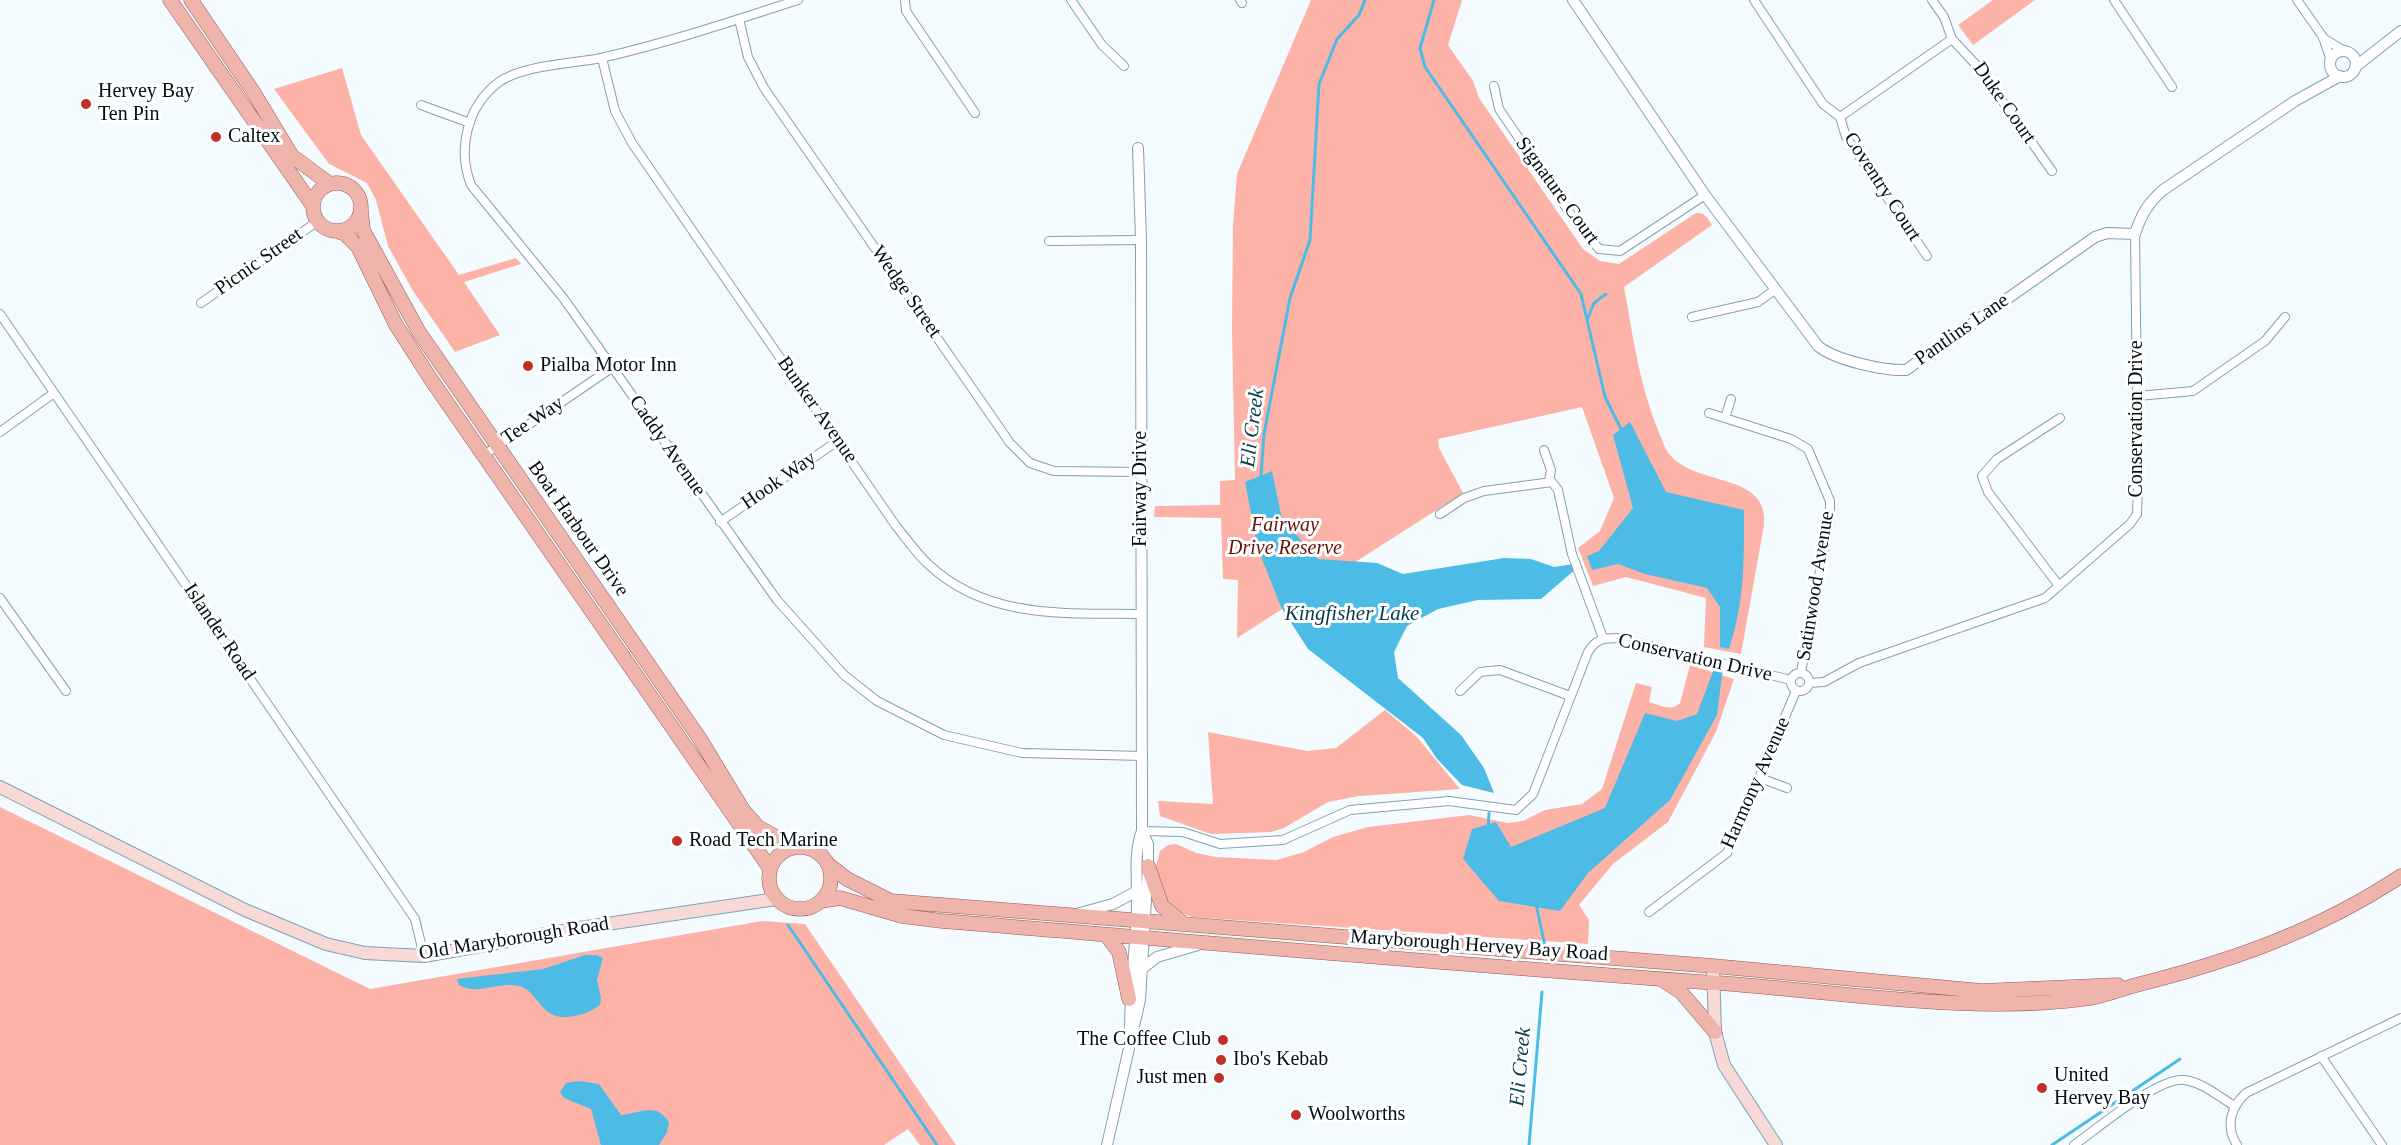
<!DOCTYPE html>
<html>
<head>
<meta charset="utf-8">
<style>
  body { margin:0 }
  canvas { display:block; background:#f4fbfe }
</style>
</head>
<body>
<canvas width="2401" height="1145"></canvas>
<script>
const g = document.querySelector('canvas').getContext('2d');
g.lineJoin = 'round';
function fillPath(path, color) { g.fillStyle = color; g.fill(path, 'evenodd'); }
function trace(path, color, width, dash) { g.strokeStyle = color; g.lineWidth = width; g.lineCap = dash ? 'butt' : 'round'; g.setLineDash(dash || []); g.stroke(path); }
function label(font, color, halo, rows, align = 'center') {
  g.font = font + ' "Times New Roman",serif'; g.lineWidth = 6; g.setLineDash([]); g.textBaseline = 'middle'; g.strokeStyle = halo; g.fillStyle = color; for (const [text, x, y, turn = 0] of rows) {
    g.save(); g.translate(x, y); g.rotate((+turn || 0) * Math.PI / 180); g.textAlign = isNaN(turn) ? turn : align; if (halo) g.strokeText(text, 0, 0); g.fillText(text, 0, 0); g.restore();
  }
}
fillPath(new Path2D(`
  M 1311,0 L 1462,0 L 1448,45 L 1473,81 L 1479,98 L 1583,249 L 1600,261 L 1619,264 L 1696,213 C 1705,212 1708,218 1712,225 L 1624,287 C 1633,336 1639,383 1658,430 C 1662,438 1664,449 1670,455 C 1697,487 1769,472 1764,525 L 1741,654 L 1704,647 L 1706,598 L 1626,577 L 1593,586 L 1578,548 L 1600,531 L 1614,498 L 1582,407 L 1438,439 L 1439,448 L 1463,493 L 1237,638 L 1238,580 L 1223,579 L 1221,518 L 1154,517 L 1155,506 L 1220,505 L 1220,481 L 1235,480 L 1232,328 L 1233,225 L 1237,174 Z
  M 1993,0 L 2035,0 L 1973,45 L 1958,25 Z
  M 342,68 L 361,135 L 459,275 L 516,258 L 521,264 L 464,282 L 500,335 L 455,352 L 413,291 L 388,246 L 376,200 L 367,183 L 329,164 L 274,89 Z
  M 1690,665 L 1734,679 L 1716,732 L 1668,822 L 1613,864 L 1579,905 L 1589,920 L 1588,944 L 1192,917 L 1174,910 L 1164,898 L 1155,870 L 1160,851 L 1168,845 L 1176,844 L 1196,853 L 1216,857 L 1277,860 L 1304,852 L 1333,837 L 1368,827 L 1469,815 L 1508,823 L 1523,821 L 1545,810 L 1582,804 L 1602,789 L 1636,683 L 1652,687 L 1649,702 C 1660,705 1671,712 1680,703 Z
  M 1385,710 L 1416,736 L 1460,789 L 1359,796 L 1328,802 L 1284,828 L 1271,832 L 1211,834 L 1160,816 L 1158,801 L 1213,804 L 1208,732 L 1307,751 L 1336,748 Z
  M 0,807 L 370,989 L 762,921 L 805,924 L 956,1145 L 920,1145 L 908,1129 L 884,1145 L 0,1145 Z`), '#fcb2a7');
fillPath(new Path2D(`
  M 1630,422 L 1666,492 L 1744,510 C 1744,559 1745,601 1729,649 L 1720,647 L 1720,607 L 1707,588 L 1645,574 L 1618,564 L 1592,570 L 1587,556 L 1599,551 L 1633,508 L 1613,435 Z
  M 1272,471 L 1282,519 L 1318,559 L 1377,563 L 1403,574 L 1504,558 L 1531,559 L 1554,567 L 1574,564 L 1577,568 L 1541,599 L 1478,600 L 1438,609 L 1407,626 L 1394,652 L 1398,678 L 1461,735 L 1484,768 L 1494,793 L 1462,785 L 1437,759 L 1423,738 L 1308,649 L 1281,607 L 1258,549 L 1245,482 Z
  M 1715,666 L 1723,668 L 1717,715 L 1670,800 L 1588,873 L 1560,911 L 1499,901 L 1463,859 L 1472,829 L 1496,822 L 1511,847 L 1605,808 L 1645,713 L 1677,721 L 1697,714 Z
  M 585,955 L 597,955 L 603,958 L 597,980 L 601,997 L 600,1005 C 587,1015 560,1023 547,1011 C 536,1002 533,990 519,986 C 498,981 478,996 459,985 L 457,979 L 543,969 Z
  M 579,1081 L 599,1084 L 621,1115 C 640,1114 655,1101 669,1122 L 667,1132 L 659,1145 L 601,1145 L 591,1109 L 564,1098 L 560,1092 L 566,1083 Z`), '#4cbce6');
trace(new Path2D(`
  M 1434,0 L 1420,48 L 1425,67 L 1581,294 L 1605,397 L 1621,429
  M 1588,318 L 1594,303 L 1606,294
  M 1261,476 L 1264,434 L 1290,298 L 1310,240 L 1319,84 L 1337,39 L 1359,15 L 1365,0
  M 1488,828 L 1489,813
  M 1536,904 L 1545,946
  M 788,925 L 937,1145
  M 1529,1145 L 1542,992
  M 2052,1145 L 2180,1059`), '#4cbce6', 3);
const minor = new Path2D(`
  M 798,0 C 733,21 667,43 601,58 C 571,64 523,65 499,82 C 467,106 457,149 471,185 L 564,299 L 777,600 L 844,675 L 877,701 L 944,735 L 1022,753 L 1143,756
  M 905,0 L 906,11 L 975,113
  M 1071,0 L 1102,45 L 1124,66
  M 1240,0 L 1242,3
  M 1754,0 L 1823,104 L 1840,117 L 1952,39 L 1944,17 L 1932,0
  M 2114,0 L 2172,87
  M 2297,0 L 2323,37 L 2331,61
  M 739,19 L 748,57 L 764,88 L 1010,443 L 1030,463 L 1054,471 L 1140,472
  M 2323,38 L 2346,52
  M 1952,39 L 1979,68 L 2052,171
  M 602,58 L 615,111 L 632,143 L 896,526 C 906,538 916,553 928,564 C 987,620 1067,613 1141,614
  M 1494,86 L 1499,109 L 1576,222 L 1599,249 L 1620,251 L 1705,195
  M 421,105 L 470,123
  M 1840,117 L 1846,137 L 1927,256
  M 1049,241 L 1141,240
  M 201,303 L 318,221
  M 0,314 L 415,919 L 424,956
  M 1692,317 L 1758,302 L 1776,289
  M 2138,396 L 2193,391 L 2265,341 L 2285,317
  M 1709,413 L 1791,439 L 1808,449 L 1830,501 L 1830,518 L 1801,672
  M 1725,418 L 1731,399
  M 0,432 L 54,393
  M 1544,450 L 1551,470 L 1549,481
  M 484,455 L 613,367
  M 1440,514 L 1464,498 L 1484,491 L 1552,482 L 1558,490 L 1572,554 L 1603,638
  M 720,522 L 839,440
  M 2059,586 L 1988,492 L 1982,476 L 1997,459 L 2060,418
  M 0,598 L 66,691
  M1791 682a9 9 0 1 1 18 0a9 9 0 1 1-18 0Z
  M 1809,683 L 1824,682 L 1859,663 L 2045,598 L 2130,524 L 2137,514 L 2138,484 L 2135,234
  M 1460,691 L 1480,672 L 1500,670 L 1570,696
  M 1760,778 L 1787,788
  M 1142,831 L 1183,832 L 1220,844 L 1283,840 L 1350,810 L 1449,801 L 1516,810 L 1533,794 L 1588,652 C 1596,639 1603,638 1618,638 L 1791,680
  M 1649,912 L 1727,853 L 1796,691
  M 2321,1056 L 2382,1145
  M 2074,1145 C 2097,1129 2158,1077 2184,1080 C 2202,1082 2218,1096 2233,1105
  M 2237,1145 C 2225,1126 2231,1107 2246,1093 L 2401,1018`);
const tertiary = new Path2D(`
  M 1573,0 L 1705,195 L 1818,346 C 1835,360 1883,371 1906,370 L 2095,237 L 2107,233 L 2135,234 C 2141,215 2148,203 2163,190 L 2295,101 L 2340,76
  M2330 64a13 13 0 1 1 26 0a13 13 0 1 1-26 0Z
  M 2355,67 L 2401,31
  M 1080,913 L 1113,904 L 1137,891
  M 1143,968 L 1157,957 L 1198,945
  M 1130,1043 C 1129,997 1135,954 1137,909 C 1138,884 1133,853 1142,831 L 1141,240 L 1138,148
  M 1107,1145 L 1140,1000 L 1148,866 L 1148,844 L 1142,831`);
const secondary = new Path2D(`
  M 0,787 L 245,910 L 326,944 L 365,953 L 424,956 L 580,928 L 776,899
  M 1713,966 L 1715,1032 L 1724,1065 L 1776,1145`);
const primary = new Path2D(`
  M 170,0 L 313,206
  M 191,0 L 254,93 L 292,156 L 330,184
  M313 207a24 24 0 1 1 48 0a24 24 0 1 1-48 0Z
  M 361,210 L 363,230 L 419,332 L 700,739 L 743,810 L 758,827 L 793,846
  M 337,231 L 345,234 L 358,247 L 396,325 L 432,381 L 769,867
  M769 878a31 31 0 1 1 62 0a31 31 0 1 1-62 0Z
  M 829,865 L 847,879 L 891,901 L 1713,966 L 1982,991 L 2118,985
  M 1148,866 L 1162,906 L 1183,923
  M 821,901 L 840,898 L 902,916 L 942,921 C 1200,942 1458,965 1717,983 C 1836,991 1973,1015 2090,998 C 2107,995 2124,988 2140,984 C 2235,960 2319,930 2401,876
  M 1106,935 L 1119,952 L 1129,999
  M 1664,981 L 1681,992 L 1715,1032`);
trace(minor, '#80a2b1', 10);
trace(tertiary, '#80a2b1', 12);
trace(secondary, '#80a2b1', 14);
trace(primary, '#955953', 15);
trace(minor, '#fff', 8);
trace(tertiary, '#fff', 10);
trace(secondary, '#f7dad6', 12);
trace(primary, '#efb4ac', 14);
for (const [x, y, r, color] of [
  [86,104,6,"#bf3127"],
  [216,137,6,"#bf3127"],
  [528,366,6,"#bf3127"],
  [677,841,6,"#bf3127"],
  [1223,1040,6,"#bf3127"],
  [1221,1060,6,"#bf3127"],
  [1219,1078,6,"#bf3127"],
  [2042,1088,6,"#bf3127"],
  [1296,1115,6,"#bf3127"]
]) { const dot = new Path2D(); dot.arc(x, y, r, 0, 2 * Math.PI); g.fillStyle = color; g.fill(dot); trace(dot, '#fff', 2); }
label('20px', '#030d13', '#fff', [
  ["Hervey Bay",98,92],
  ["Ten Pin",98,115],
  ["Caltex",228,137],
  ["Pialba Motor Inn",540,366],
  ["Road Tech Marine",689,841],
  ["The Coffee Club",1211,1040,"right"],
  ["Ibo's Kebab",1233,1060],
  ["United",2054,1076],
  ["Hervey Bay",2054,1099],
  ["Just men",1207,1078,"right"],
  ["Woolworths",1308,1115]
], 'left');
label('20px', '#030d13', '#fff', [
  ["Duke Court",2004,103,55],
  ["Coventry Court",1882,187,57],
  ["Signature Court",1557,191,54],
  ["Picnic Street",259,262,-35],
  ["Wedge Street",906,292,55],
  ["Pantlins Lane",1962,330,-35],
  ["Bunker Avenue",817,410,55],
  ["Conservation Drive",2137,419,-90],
  ["Tee Way",533,421,-34],
  ["Caddy Avenue",667,446,55],
  ["Hook Way",779,481,-35],
  ["Fairway Drive",1141,489,-90],
  ["Boat Harbour Drive",578,529,55],
  ["Satinwood Avenue",1816,586,-81],
  ["Islander Road",219,632,56],
  ["Conservation Drive",1695,658,13],
  ["Harmony Avenue",1756,783,-66],
  ["Old Maryborough Road",514,939,-9],
  ["Maryborough Hervey Bay Road",1479,946,4]
]);
label('italic 20px', '#65110c', '#fff', [
  ["Fairway",1285,526],
  ["Drive Reserve",1285,549]
]);
label('italic 21px', '#073b4c', '#fff', [
  ["Eli Creek",1253,428,-83],
  ["Kingfisher Lake",1352,614],
  ["Eli Creek",1521,1067,-85]
]);
</script>
</body>
</html>
